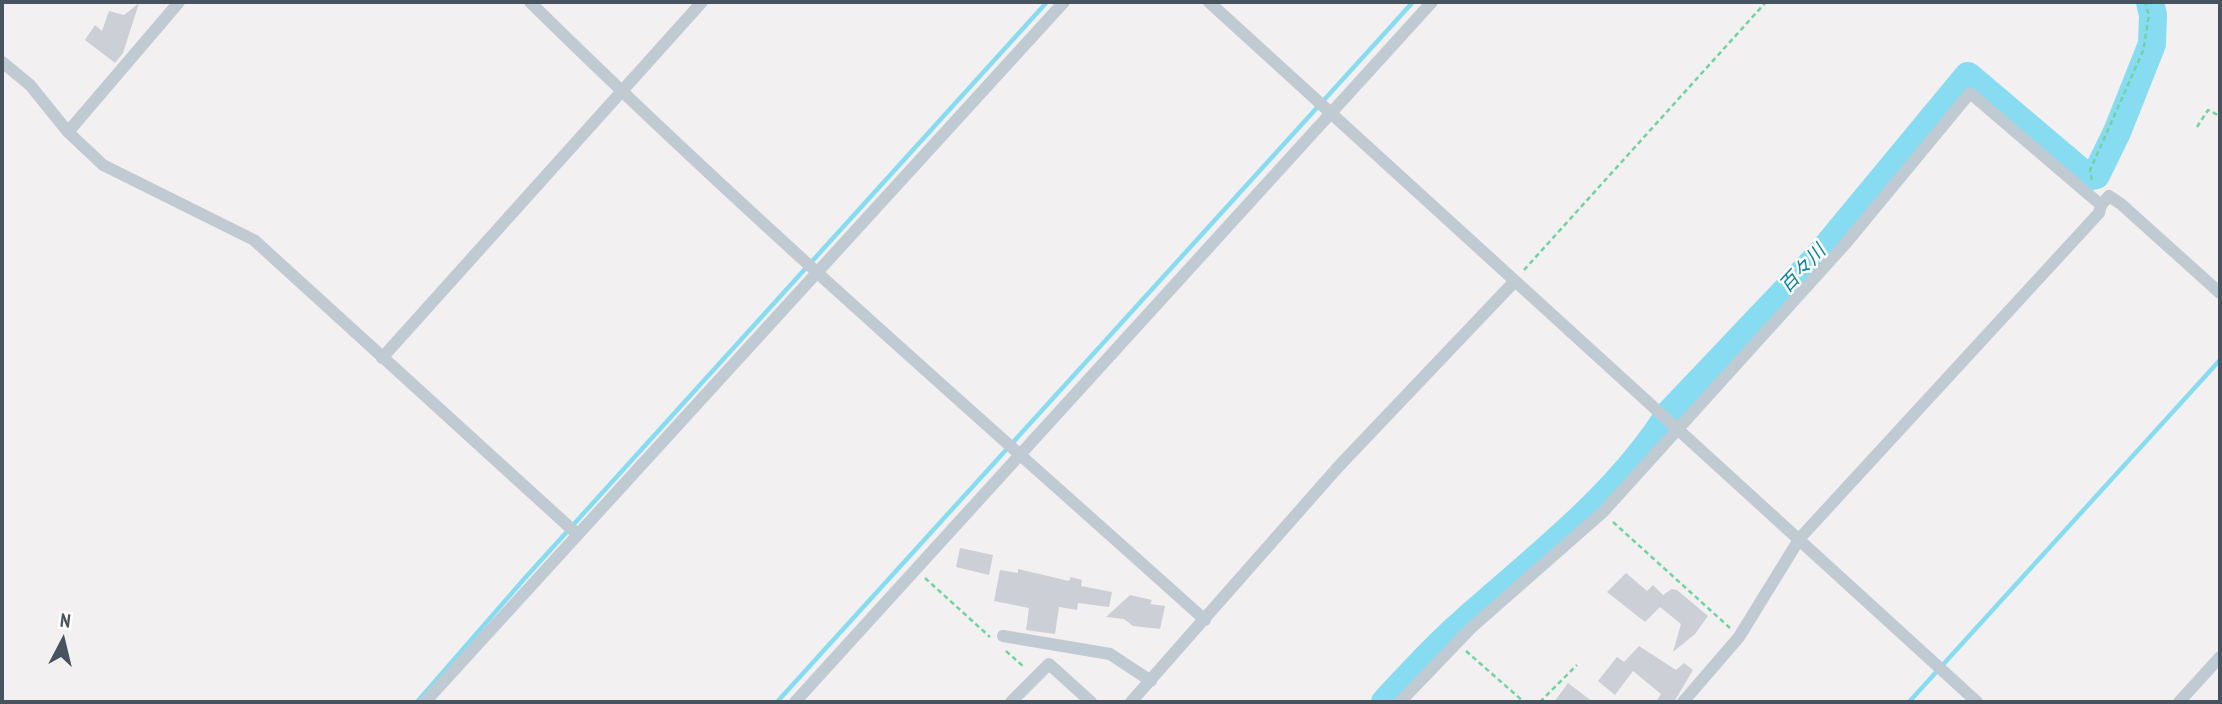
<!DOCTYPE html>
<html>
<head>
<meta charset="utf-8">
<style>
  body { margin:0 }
  #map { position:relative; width:2222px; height:704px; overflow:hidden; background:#f2f0f0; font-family:"PT Sans Narrow",sans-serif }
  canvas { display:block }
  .frame { position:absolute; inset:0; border:4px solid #47535e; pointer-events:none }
  .north { position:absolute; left:28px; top:606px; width:70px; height:70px; -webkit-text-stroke:5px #fff; paint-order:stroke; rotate:7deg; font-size:19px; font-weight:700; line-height:28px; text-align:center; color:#47535e }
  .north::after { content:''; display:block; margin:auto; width:24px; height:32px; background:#47535e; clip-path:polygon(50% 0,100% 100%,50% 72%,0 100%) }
</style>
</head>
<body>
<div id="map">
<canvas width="2222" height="704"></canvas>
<div class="frame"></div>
<div class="north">N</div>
</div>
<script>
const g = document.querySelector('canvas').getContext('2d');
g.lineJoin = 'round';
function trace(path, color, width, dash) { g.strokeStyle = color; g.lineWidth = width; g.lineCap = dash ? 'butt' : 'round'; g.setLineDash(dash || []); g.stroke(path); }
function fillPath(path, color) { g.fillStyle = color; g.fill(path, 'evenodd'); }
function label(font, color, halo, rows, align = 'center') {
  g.font = font + ' "PT Sans Narrow","Noto Sans JP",sans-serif'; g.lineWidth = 5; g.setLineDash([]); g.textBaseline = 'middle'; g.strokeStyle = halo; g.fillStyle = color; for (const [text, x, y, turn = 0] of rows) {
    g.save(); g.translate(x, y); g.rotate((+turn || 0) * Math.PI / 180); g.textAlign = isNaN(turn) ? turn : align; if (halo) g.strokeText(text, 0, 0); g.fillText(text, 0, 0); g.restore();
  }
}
trace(new Path2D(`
  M 417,702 L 525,578 L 1047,2
  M 777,702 L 1413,2
  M 1909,702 L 2220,360`), '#87dcf1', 4.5);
trace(new Path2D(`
  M 1385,702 C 1410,675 1435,647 1464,622 C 1537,557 1617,497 1670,413 L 1819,256 L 1968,76 L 2087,177 L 2096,175 L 2117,132 L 2152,44 L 2153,15 L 2150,2`), '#87dcf1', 28);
fillPath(new Path2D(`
  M 139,3 L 123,53 L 115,63 L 85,40 L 95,25 L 102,31 L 109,11 L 124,15 Z
  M 960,548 L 993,555 L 989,575 L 956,567 Z
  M 1018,569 L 1069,581 L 1071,577 L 1082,580 L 1081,586 L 1112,592 L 1109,607 L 1078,603 L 1077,610 L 1059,607 L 1055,634 L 1026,630 L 1029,608 L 994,601 L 1000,570 L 1018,573 Z
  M 1626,573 L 1647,591 L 1653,585 L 1663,595 L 1672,589 L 1677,590 L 1708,616 L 1695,634 L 1673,652 L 1681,624 L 1660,607 L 1645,622 L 1607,592 Z
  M 1130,595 L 1152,600 L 1150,604 L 1165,606 L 1160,629 L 1133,626 L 1124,619 L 1106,617 Z
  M 1639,646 L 1676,670 L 1684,663 L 1693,670 L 1674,702 L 1656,702 L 1661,694 L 1633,671 L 1615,695 L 1598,681 L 1617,657 L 1624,662 Z
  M 1568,683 L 1593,702 L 1554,702 Z`), '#cccfd5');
trace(new Path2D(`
  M 2197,127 L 2208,110 L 2220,116
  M 2092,180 L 2090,170 L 2143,51 L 2149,15 L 2145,2
  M 1524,270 L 1766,2
  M 1613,522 L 1730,628
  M 925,578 L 990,637
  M 1006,651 L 1024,667
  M 1466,651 L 1524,702
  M 1540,702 L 1577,665`), '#72d2a2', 2.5, [5, 3.5]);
trace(new Path2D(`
  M 530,2 C 747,216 978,416 1205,620
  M 1209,2 L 1977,702
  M 2,62 L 30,85 L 68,132 L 103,165 L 254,240 L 577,534
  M 68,132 L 179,2
  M 382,358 L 702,2
  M 1003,636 L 1110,654 L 1151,681
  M 425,702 L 1064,2
  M 795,702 L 1432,2
  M 1011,702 L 1049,664 L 1091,702
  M 1131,702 L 1339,466 L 1515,281
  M 1400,702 L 1471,628 L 1603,512 L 1847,242 L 1970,93 L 2101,205 L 2109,196 L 2121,204 L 2220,293
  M 1683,702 L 1739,637 L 1800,538 L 2099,213 L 2101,205
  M 2179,702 L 2220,657`), '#c0cad2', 12);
label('italic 19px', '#077d9b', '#fff', [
  ["百々川",1803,269,-47]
]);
</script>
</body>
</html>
